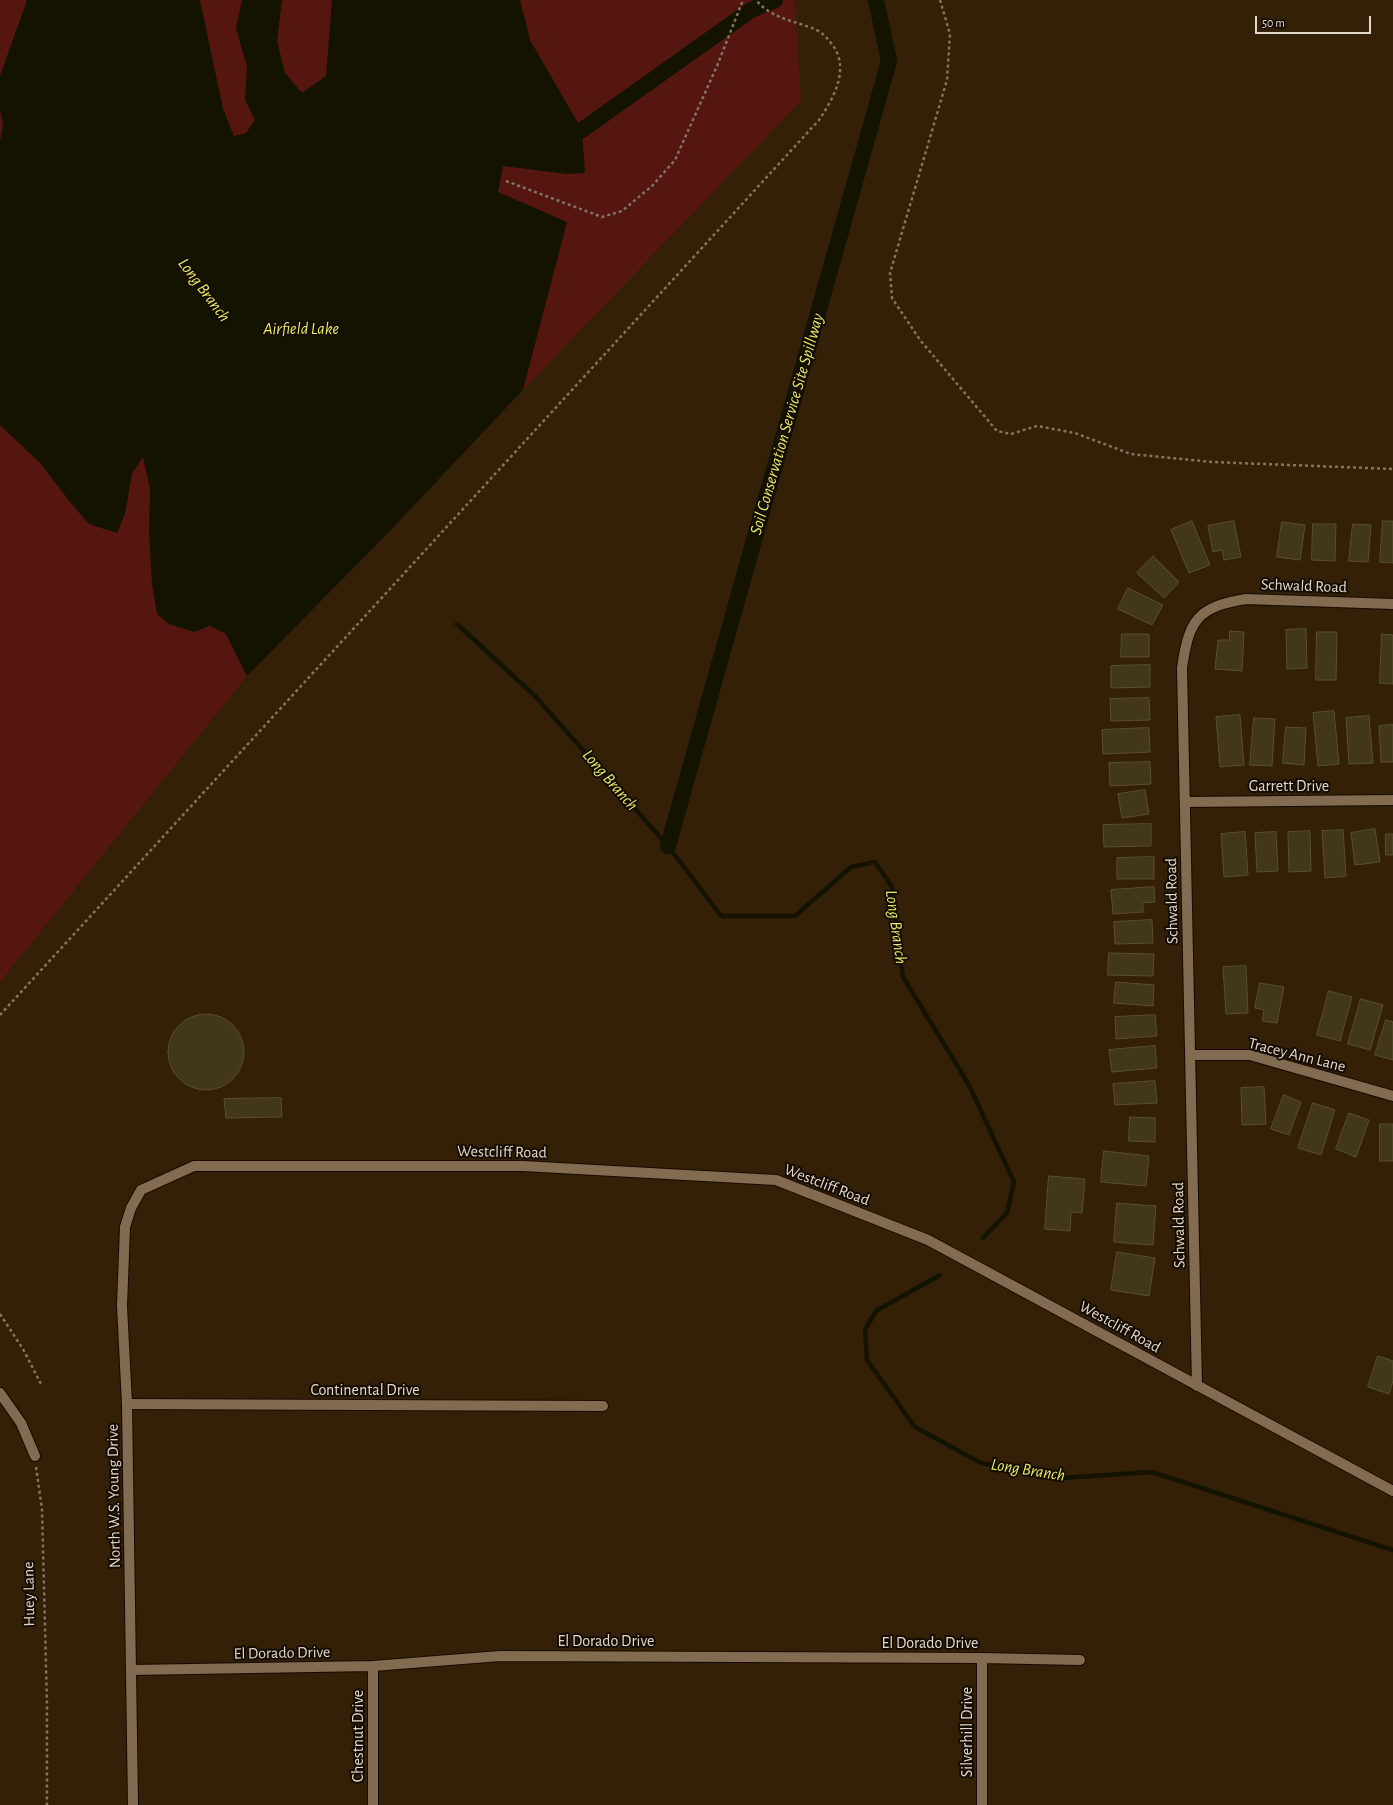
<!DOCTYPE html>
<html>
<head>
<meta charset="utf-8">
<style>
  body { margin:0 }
  #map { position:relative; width:1393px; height:1805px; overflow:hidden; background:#332007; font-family:"Alegreya Sans",sans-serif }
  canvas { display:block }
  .scale { position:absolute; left:1255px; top:16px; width:116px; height:18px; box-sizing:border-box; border:2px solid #e3d7c9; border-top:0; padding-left:5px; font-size:12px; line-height:14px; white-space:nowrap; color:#e3d7c9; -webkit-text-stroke:3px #140c03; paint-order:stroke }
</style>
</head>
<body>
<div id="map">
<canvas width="1393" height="1805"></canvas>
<div class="scale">50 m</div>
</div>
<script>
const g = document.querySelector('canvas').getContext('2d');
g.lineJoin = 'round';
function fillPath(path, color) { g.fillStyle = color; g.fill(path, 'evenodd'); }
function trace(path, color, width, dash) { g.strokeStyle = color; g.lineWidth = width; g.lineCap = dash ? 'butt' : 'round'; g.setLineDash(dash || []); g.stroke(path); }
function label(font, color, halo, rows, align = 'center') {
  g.font = font + ' "Alegreya Sans",sans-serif'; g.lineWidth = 4; g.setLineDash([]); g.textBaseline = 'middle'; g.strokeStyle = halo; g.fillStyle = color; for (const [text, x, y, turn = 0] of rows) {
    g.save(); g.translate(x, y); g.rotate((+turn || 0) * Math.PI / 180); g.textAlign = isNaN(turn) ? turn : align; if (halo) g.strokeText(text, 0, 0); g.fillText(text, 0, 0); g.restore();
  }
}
fillPath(new Path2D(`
  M 0,0 L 795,0 L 801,101 L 523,390 L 388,533 L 247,676 L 0,982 Z`), '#551610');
fillPath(new Path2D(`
  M 27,0 L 200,0 L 223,109 L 234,136 L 246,133 L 255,120 L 245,100 L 247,67 L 236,28 L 242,0 L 282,0 L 277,41 L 285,73 L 302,93 L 326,76 L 332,0 L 520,0 L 530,40 L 582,130 L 585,173 L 567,174 L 503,166 L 498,192 L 567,222 L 523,390 L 388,533 L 247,676 L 226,634 L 210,626 L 194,632 L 169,624 L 157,614 L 152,584 L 149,531 L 150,489 L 143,457 L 132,474 L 125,514 L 117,533 L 89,524 L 70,502 L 41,464 L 0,425 L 0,141 L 3,125 L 0,109 L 0,76 Z`), '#131300');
trace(new Path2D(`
  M 457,624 L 535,696 L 668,846 L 721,916 L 795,916 L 851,867 L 875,862 L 892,887 L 903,977 L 969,1085 L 1014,1182 L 1007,1213 L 983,1238
  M 940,1275 L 876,1311 L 865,1330 L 867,1360 L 915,1427 L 981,1463 L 1062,1478 L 1152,1472 L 1393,1550`), '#131300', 4.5);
trace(new Path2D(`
  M 582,130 L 751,10 L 775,0
  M 668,846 L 889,61 L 876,0`), '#131300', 16);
const building = new Path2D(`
  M 1192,521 L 1210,565 L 1189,573 L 1171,530 Z
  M 1234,521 L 1241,557 L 1224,560 L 1222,550 L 1213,552 L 1208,526 Z
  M 1383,521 L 1393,521 L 1393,563 L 1380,562 Z
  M 1282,522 L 1305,525 L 1300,560 L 1277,557 Z
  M 1313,524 L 1336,524 L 1335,561 L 1312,560 Z
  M 1353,524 L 1371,525 L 1368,562 L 1349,561 Z
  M 1153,556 L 1179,582 L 1164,598 L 1137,573 Z
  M 1128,588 L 1163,605 L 1152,625 L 1118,609 Z
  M 1306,629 L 1307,668 L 1287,669 L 1286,630 Z
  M 1230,631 L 1244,632 L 1242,671 L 1215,669 L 1218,640 L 1229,640 Z
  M 1317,632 L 1337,632 L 1336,680 L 1316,680 Z
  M 1122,634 L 1149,634 L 1149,657 L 1121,657 Z
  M 1382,634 L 1393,635 L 1393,684 L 1380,683 Z
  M 1150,665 L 1150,687 L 1111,688 L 1111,666 Z
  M 1149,698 L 1150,720 L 1111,721 L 1110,699 Z
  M 1334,711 L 1339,764 L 1318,766 L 1313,713 Z
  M 1240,715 L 1244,765 L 1220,767 L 1216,717 Z
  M 1369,716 L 1373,763 L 1349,764 L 1346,718 Z
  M 1254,718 L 1275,719 L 1272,766 L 1250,765 Z
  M 1393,725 L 1393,762 L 1381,762 L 1379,726 Z
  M 1286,727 L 1306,728 L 1304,765 L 1283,763 Z
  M 1149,728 L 1150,752 L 1103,754 L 1102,730 Z
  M 1150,762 L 1151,784 L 1110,786 L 1109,763 Z
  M 1145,790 L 1149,814 L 1122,818 L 1118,794 Z
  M 1151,824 L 1151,846 L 1104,847 L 1103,825 Z
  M 1375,829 L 1380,862 L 1355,865 L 1351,833 Z
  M 1343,830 L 1346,876 L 1325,878 L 1322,831 Z
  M 1310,831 L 1311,871 L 1289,872 L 1288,832 Z
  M 1245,832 L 1248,875 L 1224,877 L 1221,834 Z
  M 1276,832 L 1278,871 L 1257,872 L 1255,833 Z
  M 1386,834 L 1393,834 L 1393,855 L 1386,855 Z
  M 1154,857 L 1154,879 L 1117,879 L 1117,858 Z
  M 1154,887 L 1155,902 L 1143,903 L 1143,912 L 1113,914 L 1111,890 Z
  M 1152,920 L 1153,943 L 1115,944 L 1114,922 Z
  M 1109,953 L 1154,954 L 1153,976 L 1108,975 Z
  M 1246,966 L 1248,1013 L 1226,1014 L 1223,967 Z
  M 1116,982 L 1154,985 L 1153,1006 L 1114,1003 Z
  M 1260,983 L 1284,987 L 1277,1023 L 1262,1021 L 1264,1010 L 1255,1008 Z
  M 1329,991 L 1352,997 L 1340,1041 L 1317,1035 Z
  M 1361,999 L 1383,1005 L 1370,1050 L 1348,1044 Z
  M168 1052a38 38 0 1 1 76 0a38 38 0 1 1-76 0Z
  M 1155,1015 L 1157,1036 L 1116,1039 L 1115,1017 Z
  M 1386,1020 L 1393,1022 L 1393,1060 L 1375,1055 Z
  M 1155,1046 L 1157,1068 L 1112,1072 L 1109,1050 Z
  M 1155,1081 L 1157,1103 L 1115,1105 L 1113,1084 Z
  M 1264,1087 L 1266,1124 L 1242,1125 L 1241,1088 Z
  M 1284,1095 L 1301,1102 L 1289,1135 L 1271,1129 Z
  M 281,1098 L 282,1117 L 226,1118 L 224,1099 Z
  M 1313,1103 L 1335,1110 L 1321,1155 L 1298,1148 Z
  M 1349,1113 L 1369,1120 L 1356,1157 L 1336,1149 Z
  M 1130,1117 L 1155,1118 L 1155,1142 L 1129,1141 Z
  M 1380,1124 L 1393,1124 L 1393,1161 L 1380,1161 Z
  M 1104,1151 L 1149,1156 L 1146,1186 L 1101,1182 Z
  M 1049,1176 L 1085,1179 L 1082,1213 L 1071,1212 L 1070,1231 L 1045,1229 Z
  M 1117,1203 L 1156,1206 L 1153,1245 L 1114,1242 Z
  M 1117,1252 L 1155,1258 L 1149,1296 L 1111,1290 Z
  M 1378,1356 L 1393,1361 L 1393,1381 L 1389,1394 L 1368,1387 Z`);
fillPath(building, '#423718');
trace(building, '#5a4f31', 1);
const minor = new Path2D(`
  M 1185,802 L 1393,800
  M 1191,1055 L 1250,1055 L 1393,1096
  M 1197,1386 L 1182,668 C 1189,620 1197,607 1246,599 L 1393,604
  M 0,1393 L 21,1423 L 35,1456
  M 127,1404 L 603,1406
  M 373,1666 L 373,1805
  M 132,1670 L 373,1666 L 500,1656 L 982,1658 L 1080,1660
  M 982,1805 L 982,1658`);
const tertiary = new Path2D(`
  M 133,1805 L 127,1404 L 122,1306 L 125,1227 L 131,1208 L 141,1190 L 194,1166 L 523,1166 L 776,1180 L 928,1240 L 1393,1491`);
trace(minor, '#1a0900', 12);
trace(tertiary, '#1a0900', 12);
trace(new Path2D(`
  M 940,0 L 950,34 L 947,80 L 890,273 L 892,298 L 920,340 L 997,431 L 1011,434 L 1037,426 L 1075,433 L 1131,454 L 1212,462 L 1393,469
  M 506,181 L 602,217 L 622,211 L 652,186 L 675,160 L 717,66 L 743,0
  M 0,1015 L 819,120 C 834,98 851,67 831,43 C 825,35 819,30 809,27 C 790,20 770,17 756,0
  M 0,1314 L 23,1349 L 42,1386
  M 36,1467 L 42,1509 L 47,1705 L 47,1805`), '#847460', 2.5, [3, 3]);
trace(minor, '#826b51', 10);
trace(tertiary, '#826b51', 10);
label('16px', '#e3d7c9', '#140c03', [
  ["Schwald Road",1304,586,2],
  ["Garrett Drive",1289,786],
  ["Schwald Road",1172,901,-91],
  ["Tracey Ann Lane",1297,1055,14],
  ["Westcliff Road",502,1152,1],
  ["Westcliff Road",827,1185,21],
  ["Schwald Road",1179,1225,-91],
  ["Westcliff Road",1120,1327,29],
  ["Continental Drive",365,1390],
  ["North W.S. Young Drive",114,1496,-91],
  ["Huey Lane",29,1594,-91],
  ["El Dorado Drive",606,1641],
  ["El Dorado Drive",930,1643],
  ["El Dorado Drive",282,1653,-1],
  ["Silverhill Drive",967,1732,-90],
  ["Chestnut Drive",358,1736,-90]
]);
label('italic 17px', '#e6ea66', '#140c03', [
  ["Long Branch",204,290,53],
  ["Airfield Lake",301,329],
  ["Soil Conservation Service Site Spillway",787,424,-74],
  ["Long Branch",610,780,49],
  ["Long Branch",896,927,82],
  ["Long Branch",1028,1470,9]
]);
</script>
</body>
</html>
